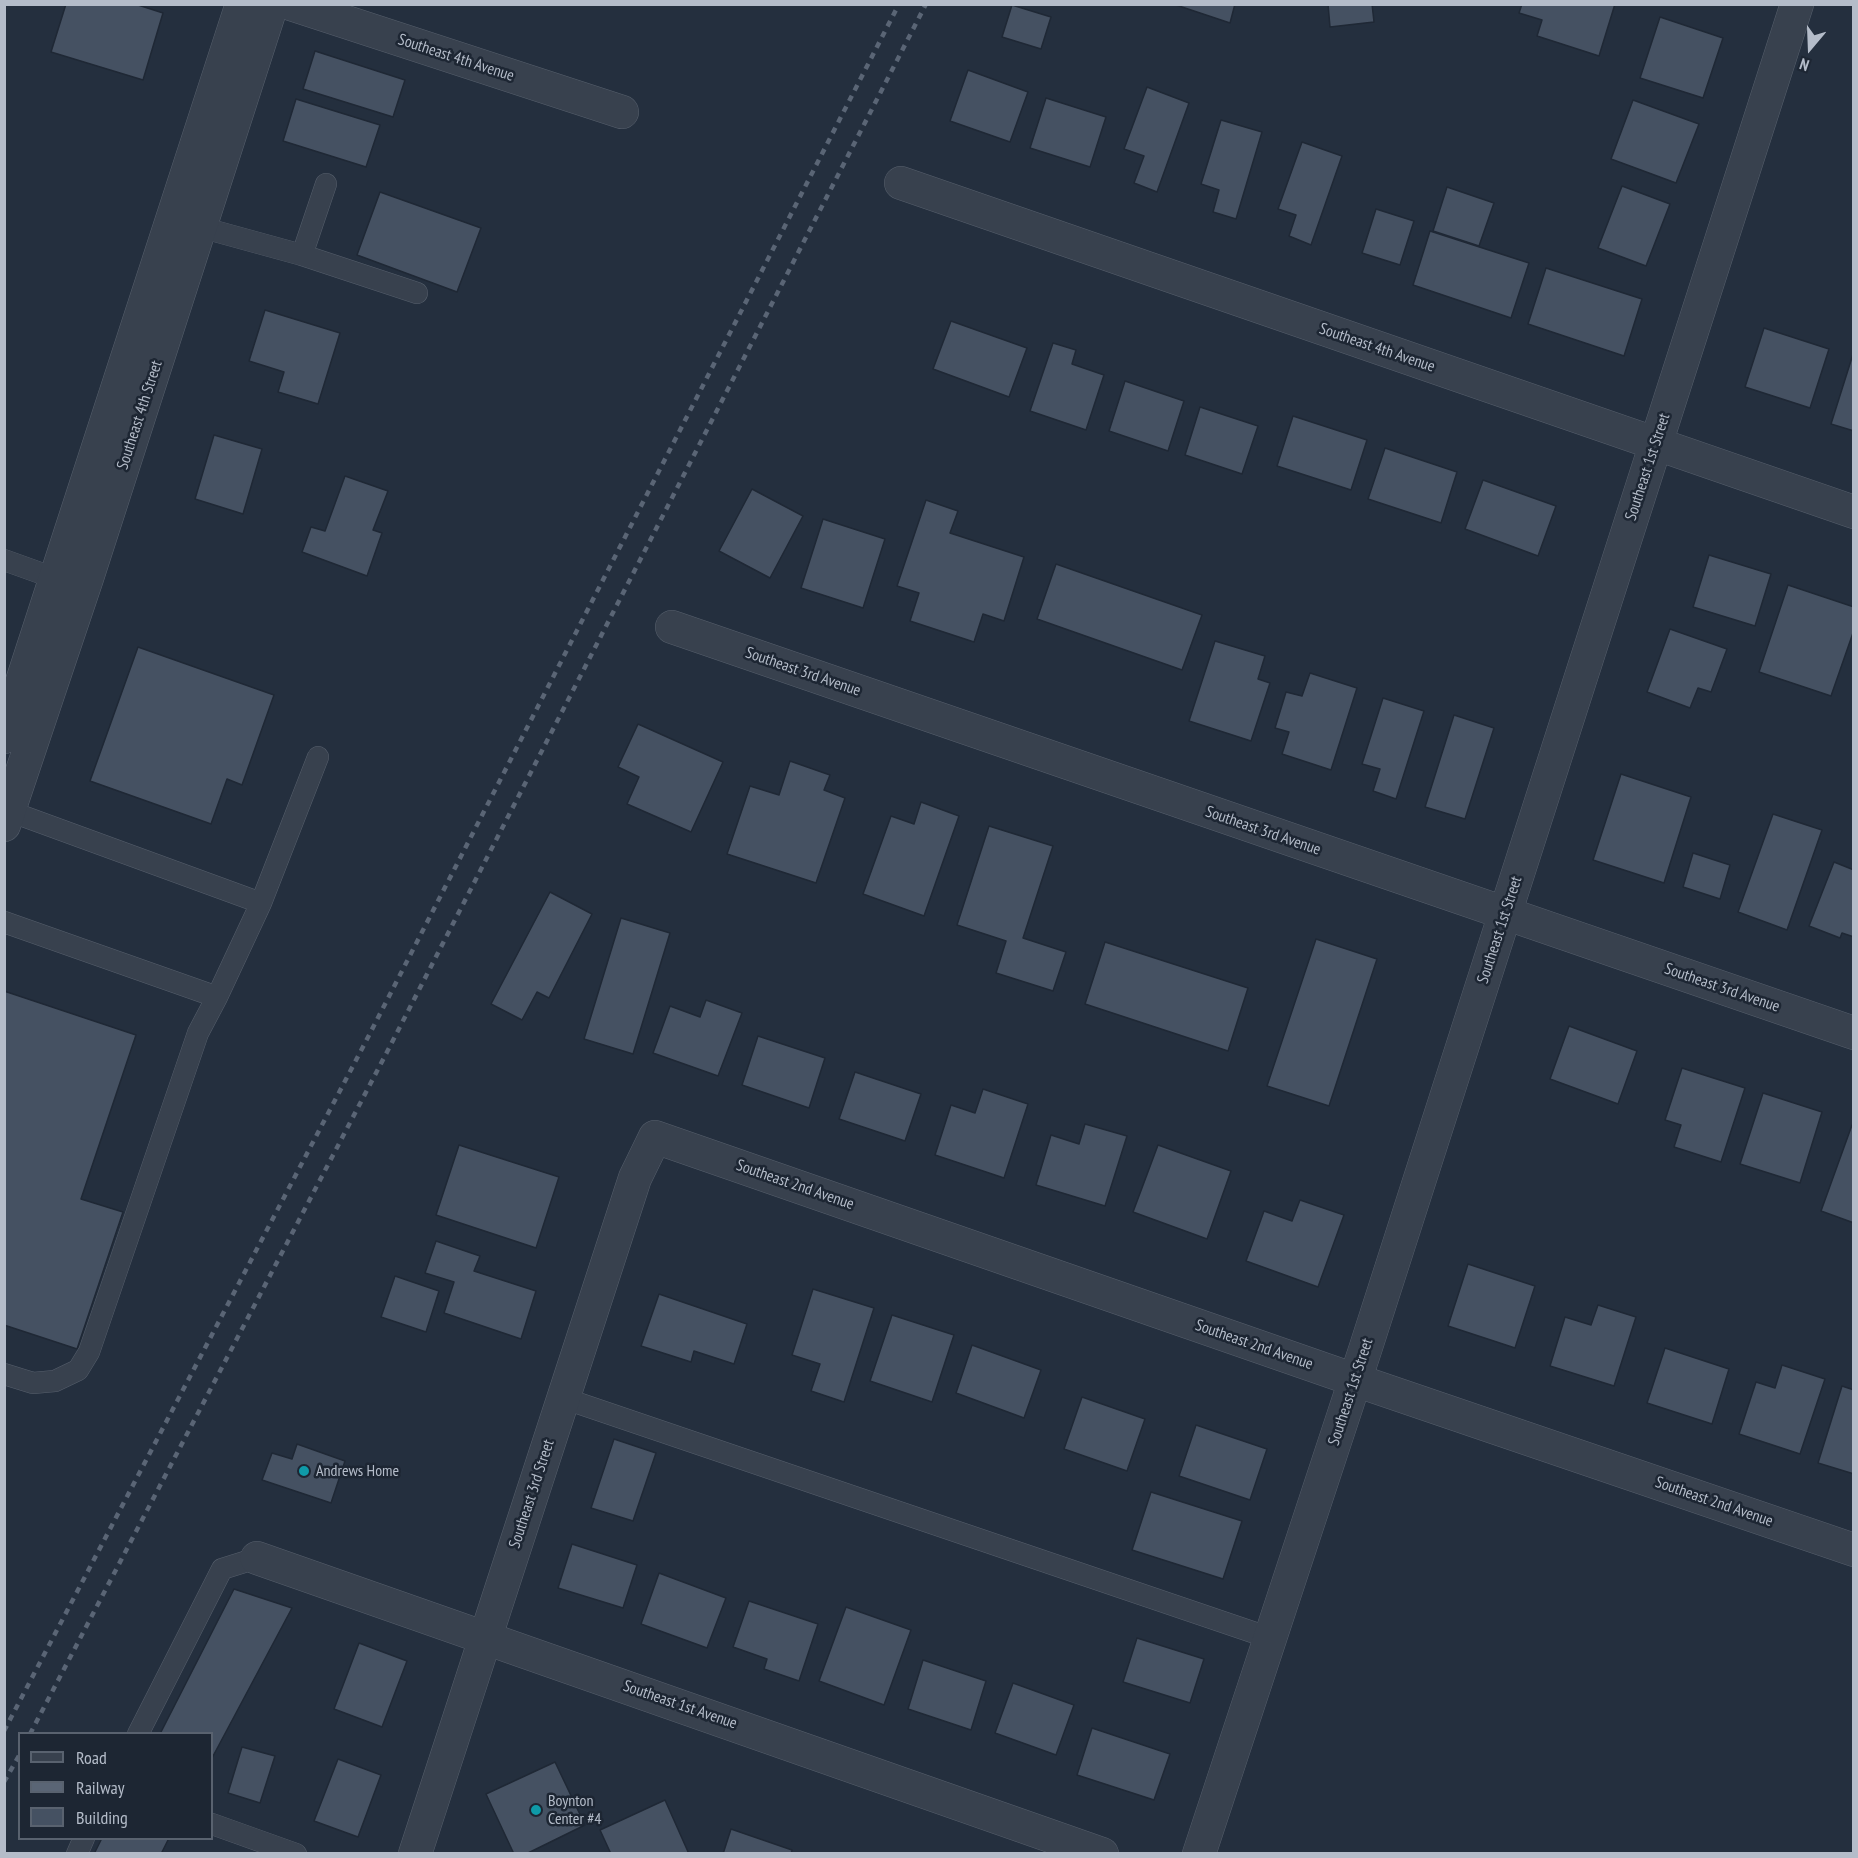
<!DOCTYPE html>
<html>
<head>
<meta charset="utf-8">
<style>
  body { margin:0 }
  #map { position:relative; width:1858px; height:1858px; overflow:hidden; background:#242f3e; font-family:"PT Sans Narrow",sans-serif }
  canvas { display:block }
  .frame { position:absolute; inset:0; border:6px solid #b4bcc9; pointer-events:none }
  .legend { position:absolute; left:18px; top:1732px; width:195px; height:108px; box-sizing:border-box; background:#1d2633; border:2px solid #59626f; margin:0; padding:8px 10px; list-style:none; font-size:18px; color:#b4bcc9 }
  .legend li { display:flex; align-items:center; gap:12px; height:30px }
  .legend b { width:30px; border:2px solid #59626f }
  .north { position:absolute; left:1780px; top:18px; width:60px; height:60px; -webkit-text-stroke:4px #1d2633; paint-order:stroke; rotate:199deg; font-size:16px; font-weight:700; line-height:24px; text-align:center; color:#b4bcc9 }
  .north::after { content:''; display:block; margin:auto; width:21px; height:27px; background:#b4bcc9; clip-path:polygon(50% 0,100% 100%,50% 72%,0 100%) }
</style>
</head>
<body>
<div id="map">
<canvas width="1858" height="1858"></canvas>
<div class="frame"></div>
<ul class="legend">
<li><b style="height:8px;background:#38414e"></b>Road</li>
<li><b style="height:8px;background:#5a6575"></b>Railway</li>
<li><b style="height:16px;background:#455162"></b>Building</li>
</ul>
<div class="north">N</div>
</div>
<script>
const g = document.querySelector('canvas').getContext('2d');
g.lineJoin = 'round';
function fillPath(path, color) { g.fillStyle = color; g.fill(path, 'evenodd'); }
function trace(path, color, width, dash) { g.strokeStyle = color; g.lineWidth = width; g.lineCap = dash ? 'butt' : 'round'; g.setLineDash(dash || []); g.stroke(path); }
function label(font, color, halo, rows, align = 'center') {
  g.font = font + ' "PT Sans Narrow",sans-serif'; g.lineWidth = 5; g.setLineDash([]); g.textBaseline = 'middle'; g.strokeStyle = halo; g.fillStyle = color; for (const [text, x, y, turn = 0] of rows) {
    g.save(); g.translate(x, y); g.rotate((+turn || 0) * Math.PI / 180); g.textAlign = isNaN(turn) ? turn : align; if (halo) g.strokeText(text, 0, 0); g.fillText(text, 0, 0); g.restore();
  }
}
const building = new Path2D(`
  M 66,4 L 135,4 L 163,13 L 143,80 L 51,52 Z
  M 1173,4 L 1235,4 L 1230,23 Z
  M 1328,4 L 1372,4 L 1374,22 L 1330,27 Z
  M 1522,4 L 1615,4 L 1599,56 L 1537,36 L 1542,20 L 1519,13 Z
  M 1012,5 L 1051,17 L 1041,49 L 1002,37 Z
  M 1660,17 L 1723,38 L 1703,98 L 1640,78 Z
  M 315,51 L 405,80 L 393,117 L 303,89 Z
  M 968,70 L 1028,92 L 1010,142 L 950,121 Z
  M 1147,87 L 1189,103 L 1157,192 L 1134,183 L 1144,156 L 1124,149 Z
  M 1046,98 L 1106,117 L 1090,167 L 1030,148 Z
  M 296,99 L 380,125 L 366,167 L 283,141 Z
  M 1633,100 L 1699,124 L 1676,183 L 1611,159 Z
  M 1221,120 L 1262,132 L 1236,219 L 1213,212 L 1219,190 L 1201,184 Z
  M 1302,142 L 1342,156 L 1311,245 L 1289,236 L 1296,215 L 1278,209 Z
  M 1622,186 L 1670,204 L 1646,266 L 1598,248 Z
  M 1447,187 L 1494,203 L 1479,246 L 1433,231 Z
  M 380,192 L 481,228 L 457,292 L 357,255 Z
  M 1376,209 L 1414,221 L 1400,265 L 1362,253 Z
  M 1430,231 L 1529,263 L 1511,318 L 1413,285 Z
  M 1546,268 L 1642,299 L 1624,356 L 1528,324 Z
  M 265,310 L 340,333 L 318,404 L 278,392 L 284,372 L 249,361 Z
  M 951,321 L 1027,348 L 1009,397 L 933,369 Z
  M 1764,328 L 1829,349 L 1810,408 L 1745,387 Z
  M 1053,343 L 1076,350 L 1072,364 L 1104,375 L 1086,430 L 1030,411 Z
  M 1854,351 L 1854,431 L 1831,424 Z
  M 1125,381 L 1184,401 L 1168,451 L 1109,431 Z
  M 1200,407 L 1258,426 L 1242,474 L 1185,455 Z
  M 1293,416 L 1367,440 L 1351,490 L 1277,466 Z
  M 214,435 L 262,449 L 243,514 L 195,499 Z
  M 1385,448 L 1457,472 L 1441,523 L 1368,499 Z
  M 345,476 L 388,491 L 373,530 L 382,533 L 367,576 L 302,552 L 311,527 L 325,531 Z
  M 1483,480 L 1556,506 L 1538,556 L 1465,529 Z
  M 752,489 L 803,516 L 770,578 L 719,551 Z
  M 926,500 L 958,511 L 950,533 L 1024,557 L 1004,621 L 983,614 L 974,642 L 910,621 L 919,593 L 897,586 Z
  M 823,519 L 885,539 L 863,608 L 801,588 Z
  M 1709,555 L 1771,574 L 1755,626 L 1693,607 Z
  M 1056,564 L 1202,615 L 1182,670 L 1037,619 Z
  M 1788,585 L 1854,607 L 1854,630 L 1831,696 L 1759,672 Z
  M 1670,629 L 1727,649 L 1711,692 L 1698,688 L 1690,708 L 1647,692 Z
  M 1215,641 L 1265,656 L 1258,679 L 1270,683 L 1251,741 L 1189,721 Z
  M 138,647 L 274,695 L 242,785 L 227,779 L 211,824 L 90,781 Z
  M 1310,673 L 1357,688 L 1331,770 L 1282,754 L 1289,732 L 1275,728 L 1286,692 L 1302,696 Z
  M 1383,698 L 1424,711 L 1396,799 L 1373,791 L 1380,769 L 1362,764 Z
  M 1454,715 L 1494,728 L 1465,819 L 1425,807 Z
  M 638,724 L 723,762 L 691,832 L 627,804 L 639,777 L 618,767 Z
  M 790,761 L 830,775 L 824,790 L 845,798 L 816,883 L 727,854 L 750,786 L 779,795 Z
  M 1621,774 L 1691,797 L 1664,883 L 1593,860 Z
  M 921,802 L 959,816 L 924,916 L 863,894 L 891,816 L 914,824 Z
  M 1773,814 L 1822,830 L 1787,930 L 1738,912 Z
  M 989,826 L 1053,846 L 1023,938 L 1066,952 L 1053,991 L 996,973 L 1006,941 L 957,925 Z
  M 1693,853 L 1730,865 L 1720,899 L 1683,887 Z
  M 1834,862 L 1854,870 L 1854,937 L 1842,933 L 1840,938 L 1809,926 Z
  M 550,892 L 592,914 L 549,998 L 537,992 L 522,1020 L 491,1004 Z
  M 621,918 L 670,933 L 633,1054 L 584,1039 Z
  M 1316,939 L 1377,959 L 1329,1106 L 1267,1086 Z
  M 1105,942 L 1248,988 L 1228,1051 L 1085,1004 Z
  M 4,991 L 136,1035 L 81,1199 L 123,1212 L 77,1349 L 4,1325 Z
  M 706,1000 L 742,1013 L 718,1076 L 653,1053 L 670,1006 L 700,1017 Z
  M 1569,1026 L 1637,1051 L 1618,1104 L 1550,1079 Z
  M 758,1036 L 825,1058 L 809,1108 L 742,1085 Z
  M 1682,1068 L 1745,1088 L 1721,1162 L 1674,1147 L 1681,1125 L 1665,1120 Z
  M 855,1072 L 921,1094 L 905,1141 L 839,1119 Z
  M 983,1089 L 1028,1104 L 1004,1178 L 935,1155 L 951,1105 L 975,1113 Z
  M 1763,1093 L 1822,1112 L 1800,1183 L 1740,1164 Z
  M 1085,1124 L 1127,1136 L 1105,1206 L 1036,1185 L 1051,1135 L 1079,1144 Z
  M 1852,1125 L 1854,1125 L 1854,1223 L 1821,1211 Z
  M 459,1145 L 559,1177 L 536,1248 L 436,1215 Z
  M 1158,1145 L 1231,1171 L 1207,1239 L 1133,1212 Z
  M 1300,1200 L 1344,1215 L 1318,1287 L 1246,1261 L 1264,1211 L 1292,1221 Z
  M 436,1241 L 480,1256 L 474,1271 L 536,1291 L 521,1339 L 444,1313 L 454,1282 L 425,1273 Z
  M 1468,1264 L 1535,1286 L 1515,1348 L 1448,1326 Z
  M 395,1276 L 439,1291 L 426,1332 L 381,1317 Z
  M 813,1289 L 874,1308 L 844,1402 L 811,1391 L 820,1364 L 792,1355 Z
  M 659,1294 L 747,1324 L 734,1364 L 694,1351 L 691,1362 L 641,1346 Z
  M 1598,1305 L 1636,1317 L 1614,1386 L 1550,1366 L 1565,1317 L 1591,1325 Z
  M 892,1315 L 954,1335 L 932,1402 L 870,1381 Z
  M 972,1345 L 1041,1370 L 1024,1418 L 956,1393 Z
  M 1665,1348 L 1729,1369 L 1712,1424 L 1647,1403 Z
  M 1782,1365 L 1825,1379 L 1800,1454 L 1739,1434 L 1756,1382 L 1775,1388 Z
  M 1842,1386 L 1854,1390 L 1854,1474 L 1818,1463 Z
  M 1082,1397 L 1145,1419 L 1127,1471 L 1064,1449 Z
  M 1196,1425 L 1267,1449 L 1250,1500 L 1179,1476 Z
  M 614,1439 L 656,1453 L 633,1521 L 591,1508 Z
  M 297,1444 L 345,1461 L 331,1503 L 262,1480 L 272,1453 L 292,1459 Z
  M 1151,1492 L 1242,1521 L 1223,1579 L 1132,1550 Z
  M 572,1544 L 637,1565 L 623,1608 L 558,1588 Z
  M 659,1573 L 726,1598 L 707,1648 L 641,1624 Z
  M 234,1589 L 292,1608 L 212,1758 L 212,1734 L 160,1734 Z
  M 749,1601 L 818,1624 L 799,1681 L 764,1669 L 767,1659 L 733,1647 Z
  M 846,1607 L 911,1630 L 884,1705 L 819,1681 Z
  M 1137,1638 L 1204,1659 L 1190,1703 L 1123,1682 Z
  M 359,1643 L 407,1661 L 382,1727 L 334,1709 Z
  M 923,1660 L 986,1681 L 971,1730 L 908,1709 Z
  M 1013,1683 L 1074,1705 L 1056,1755 L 995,1733 Z
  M 1092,1728 L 1170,1754 L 1154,1800 L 1077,1775 Z
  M 242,1747 L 275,1756 L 260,1803 L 228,1793 Z
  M 338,1759 L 381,1775 L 358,1837 L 314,1821 Z
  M 555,1762 L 585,1825 L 526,1854 L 514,1854 L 486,1794 Z
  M 665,1800 L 689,1854 L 611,1854 L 600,1830 Z
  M 731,1829 L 792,1850 L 791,1854 L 723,1854 Z
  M 102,1838 L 169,1838 L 161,1854 L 94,1854 Z`);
fillPath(building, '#455162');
trace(building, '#1f2835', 1.5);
const lane = new Path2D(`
  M 200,227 L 302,255 L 417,293
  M 302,255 L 326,184
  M 4,560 L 57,579
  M 9,811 L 261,903
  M 4,922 L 217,997
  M 4,1374 L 33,1383 L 55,1381 L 78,1370 L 89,1352 L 198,1033 L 217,997 L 261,903 L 318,757
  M 563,1398 L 1270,1638
  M 138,1734 L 222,1569 L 257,1558
  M 212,1824 L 296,1854
  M 77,1854 L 84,1838`);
const street = new Path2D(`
  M 291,4 L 622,112
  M 901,183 L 1854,512
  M 672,627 L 1854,1033
  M 4,737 L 242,4
  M 4,825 L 87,578 L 272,4
  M 257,1558 L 1102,1854
  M 415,1854 L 635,1178 L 655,1137 L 1355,1380 L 1854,1550
  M 1199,1854 L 1365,1350 L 1797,4`);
trace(lane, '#565f6c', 22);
trace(street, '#565f6c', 34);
trace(lane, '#38414e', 21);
trace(street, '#38414e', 33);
trace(new Path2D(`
  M 4,1731 L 365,1043 L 899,4
  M 30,1734 L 387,1052 L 926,4
  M 4,1782 L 20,1754`), '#5a6575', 4.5, [6, 6]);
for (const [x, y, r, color] of [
  [304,1471,6,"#0f9aa8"],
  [536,1810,6,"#0f9aa8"]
]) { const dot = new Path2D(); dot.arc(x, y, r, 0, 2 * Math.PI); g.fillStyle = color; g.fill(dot); trace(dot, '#1d2633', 2); }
label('16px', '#b4bcc9', '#1d2633', [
  ["Southeast 4th Avenue",456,58,18],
  ["Southeast 4th Avenue",1377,348,19],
  ["Southeast 4th Street",140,415,-72],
  ["Southeast 1st Street",1648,467,-72],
  ["Southeast 3rd Avenue",803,672,19],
  ["Southeast 3rd Avenue",1263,831,19],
  ["Southeast 1st Street",1500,930,-72],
  ["Southeast 3rd Avenue",1722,988,19],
  ["Southeast 2nd Avenue",795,1185,19],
  ["Southeast 2nd Avenue",1254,1345,19],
  ["Southeast 1st Street",1351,1392,-72],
  ["Southeast 3rd Street",532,1494,-72],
  ["Southeast 2nd Avenue",1714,1502,19],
  ["Southeast 1st Avenue",680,1705,19]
]);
label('16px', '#b4bcc9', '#1d2633', [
  ["Andrews Home",316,1471],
  ["Boynton",548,1801],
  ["Center #4",548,1819]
], 'left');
</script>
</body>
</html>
